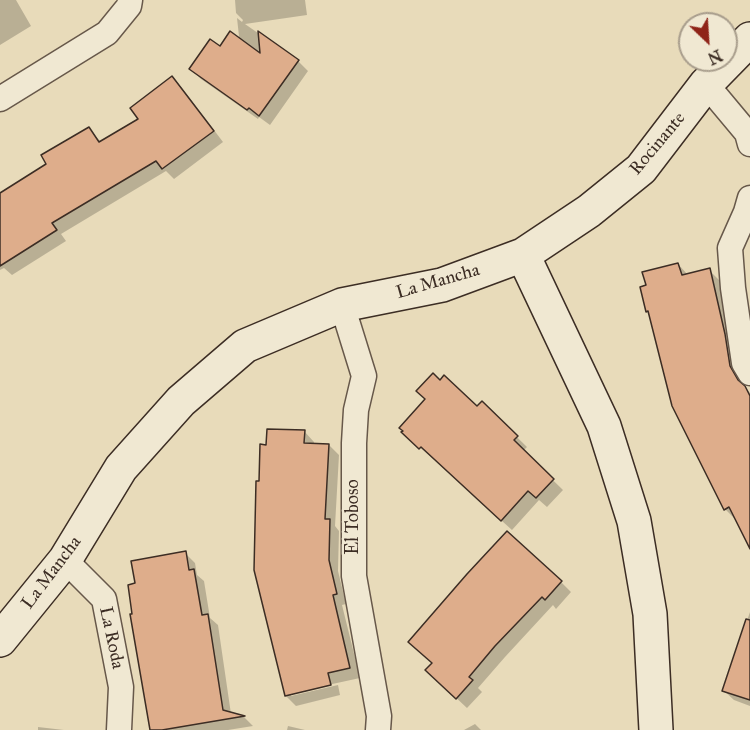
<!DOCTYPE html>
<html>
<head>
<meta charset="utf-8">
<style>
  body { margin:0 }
  #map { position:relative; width:750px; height:730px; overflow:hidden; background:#e8dbba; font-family:"IM FELL Great Primer",serif }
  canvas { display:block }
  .north { position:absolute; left:678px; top:12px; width:60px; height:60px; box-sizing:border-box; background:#f0e8d2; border:2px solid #a89d8c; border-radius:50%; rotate:155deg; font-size:16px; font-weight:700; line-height:24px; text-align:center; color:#3c2d24 }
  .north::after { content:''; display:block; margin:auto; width:21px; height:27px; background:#8f2418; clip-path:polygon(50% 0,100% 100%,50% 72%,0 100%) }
</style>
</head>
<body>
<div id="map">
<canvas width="750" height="730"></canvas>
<div class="north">N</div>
</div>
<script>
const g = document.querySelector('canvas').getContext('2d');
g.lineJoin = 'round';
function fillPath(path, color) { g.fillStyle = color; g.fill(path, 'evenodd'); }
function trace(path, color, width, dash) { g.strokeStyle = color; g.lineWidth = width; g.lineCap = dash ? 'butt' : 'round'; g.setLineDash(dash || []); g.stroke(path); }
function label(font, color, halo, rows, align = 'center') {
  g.font = font + ' "IM FELL Great Primer",serif'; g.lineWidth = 4.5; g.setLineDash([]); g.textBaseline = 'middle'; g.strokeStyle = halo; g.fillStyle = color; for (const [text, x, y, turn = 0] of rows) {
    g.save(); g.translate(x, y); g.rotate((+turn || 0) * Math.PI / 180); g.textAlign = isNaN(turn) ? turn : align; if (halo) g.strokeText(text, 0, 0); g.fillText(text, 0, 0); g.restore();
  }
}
fillPath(new Path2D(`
  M 0,0 L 16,0 L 31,26 L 0,45 Z
  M 235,0 L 305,0 L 307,15 L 245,24 L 298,61 L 308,71 L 270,125 L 259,117 L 258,119 L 201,79 L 191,69 L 242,64 L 237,18 L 242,22 L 243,20 L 236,13 Z
  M 172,78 L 182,88 L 223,142 L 174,179 L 166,171 L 61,234 L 66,241 L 12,275 L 4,268 L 0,270 L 0,195 L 49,165 L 89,129 L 101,142 L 141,119 Z
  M 678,264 L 688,275 L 709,270 L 719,280 L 741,382 L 750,393 L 750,529 L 735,519 L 725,509 L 674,405 L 642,288 Z
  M 441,382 L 477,408 L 482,403 L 527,447 L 523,451 L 563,490 L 547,507 L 539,500 L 512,530 L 403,432 Z
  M 304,431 L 314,442 L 314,445 L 329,445 L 339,455 L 335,526 L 339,531 L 338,571 L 346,604 L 342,605 L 360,678 L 291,693 L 291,696 L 338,685 L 340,695 L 296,706 L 286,696 L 260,482 L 268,446 Z
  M 185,553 L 195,563 L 197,575 L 204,581 L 210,618 L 218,625 L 231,714 L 244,717 L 253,726 L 228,730 L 152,730 L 137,585 Z
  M 561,582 L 571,592 L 556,609 L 553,605 L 505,657 L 478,688 L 482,692 L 467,708 L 437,680 Z
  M 750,612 L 750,706 L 734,700 L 723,690 Z
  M 475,724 L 481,730 L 464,730 Z
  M 288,726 L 305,730 L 287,730 Z
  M 38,727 L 64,730 L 38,730 Z`), '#0003');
const building = new Path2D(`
  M 230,31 L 260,53 L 258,31 L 299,60 L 259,116 L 249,108 L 247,110 L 189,69 L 210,39 L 220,46 Z
  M 172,76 L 214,131 L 162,169 L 156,161 L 52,223 L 57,230 L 0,266 L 0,193 L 46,164 L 41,155 L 89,127 L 99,142 L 138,119 L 130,108 Z
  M 678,263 L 682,275 L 710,268 L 725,334 L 730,366 L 738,380 L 745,386 L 750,396 L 750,549 L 729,507 L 724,510 L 672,406 L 648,311 L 646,312 L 640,287 L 646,285 L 642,272 Z
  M 433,373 L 440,380 L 444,375 L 477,406 L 482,401 L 518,436 L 514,440 L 554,479 L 536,498 L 528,491 L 501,521 L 421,447 L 419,449 L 401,432 L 403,431 L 399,428 L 425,399 L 416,391 Z
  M 267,429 L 305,430 L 304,443 L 329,444 L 325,519 L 330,519 L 329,560 L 337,594 L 333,595 L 350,668 L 328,673 L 331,685 L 285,696 L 254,570 L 256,481 L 259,481 L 260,444 L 266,445 Z
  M 507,531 L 562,581 L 545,600 L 542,597 L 495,646 L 469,677 L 473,680 L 456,699 L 425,670 L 432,663 L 408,642 L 467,574 Z
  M 186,551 L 189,570 L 194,569 L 202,615 L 208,614 L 223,710 L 245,716 L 162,730 L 150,730 L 130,614 L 132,614 L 128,585 L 135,583 L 131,561 Z
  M 746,619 L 750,620 L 750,700 L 722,691 Z`);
fillPath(building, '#dead8b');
trace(building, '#3c2d24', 1.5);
const street = new Path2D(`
  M 706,84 L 747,133 L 750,144
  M 0,99 L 107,33 L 129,6 L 130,0
  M 750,198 L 746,212 L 730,248 L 733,288 L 744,363 L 750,373
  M 342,305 L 364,376 L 356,410 L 354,443 L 354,576 L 379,716 L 378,730
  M 65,560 L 104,599 L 121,687 L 119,730`);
const secondary = new Path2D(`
  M 523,255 L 604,426 L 634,521 L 650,614 L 656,730
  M 0,640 L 65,560 L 121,468 L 181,401 L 245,346 L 342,305 L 442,285 L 523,255 L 589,211 L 641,169 L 706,84 L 750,39`);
trace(street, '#67584a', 27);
trace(secondary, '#3c2d24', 36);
trace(street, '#f0e8d2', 24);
trace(secondary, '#f0e8d2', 33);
label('18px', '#3c2d24', '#f0e8d2', [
  ["Rocinante",658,144,-50],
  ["La Mancha",438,282,-16],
  ["El Toboso",354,517,-90],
  ["La Mancha",52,573,-53],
  ["La Roda",111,638,78]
]);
</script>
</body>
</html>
